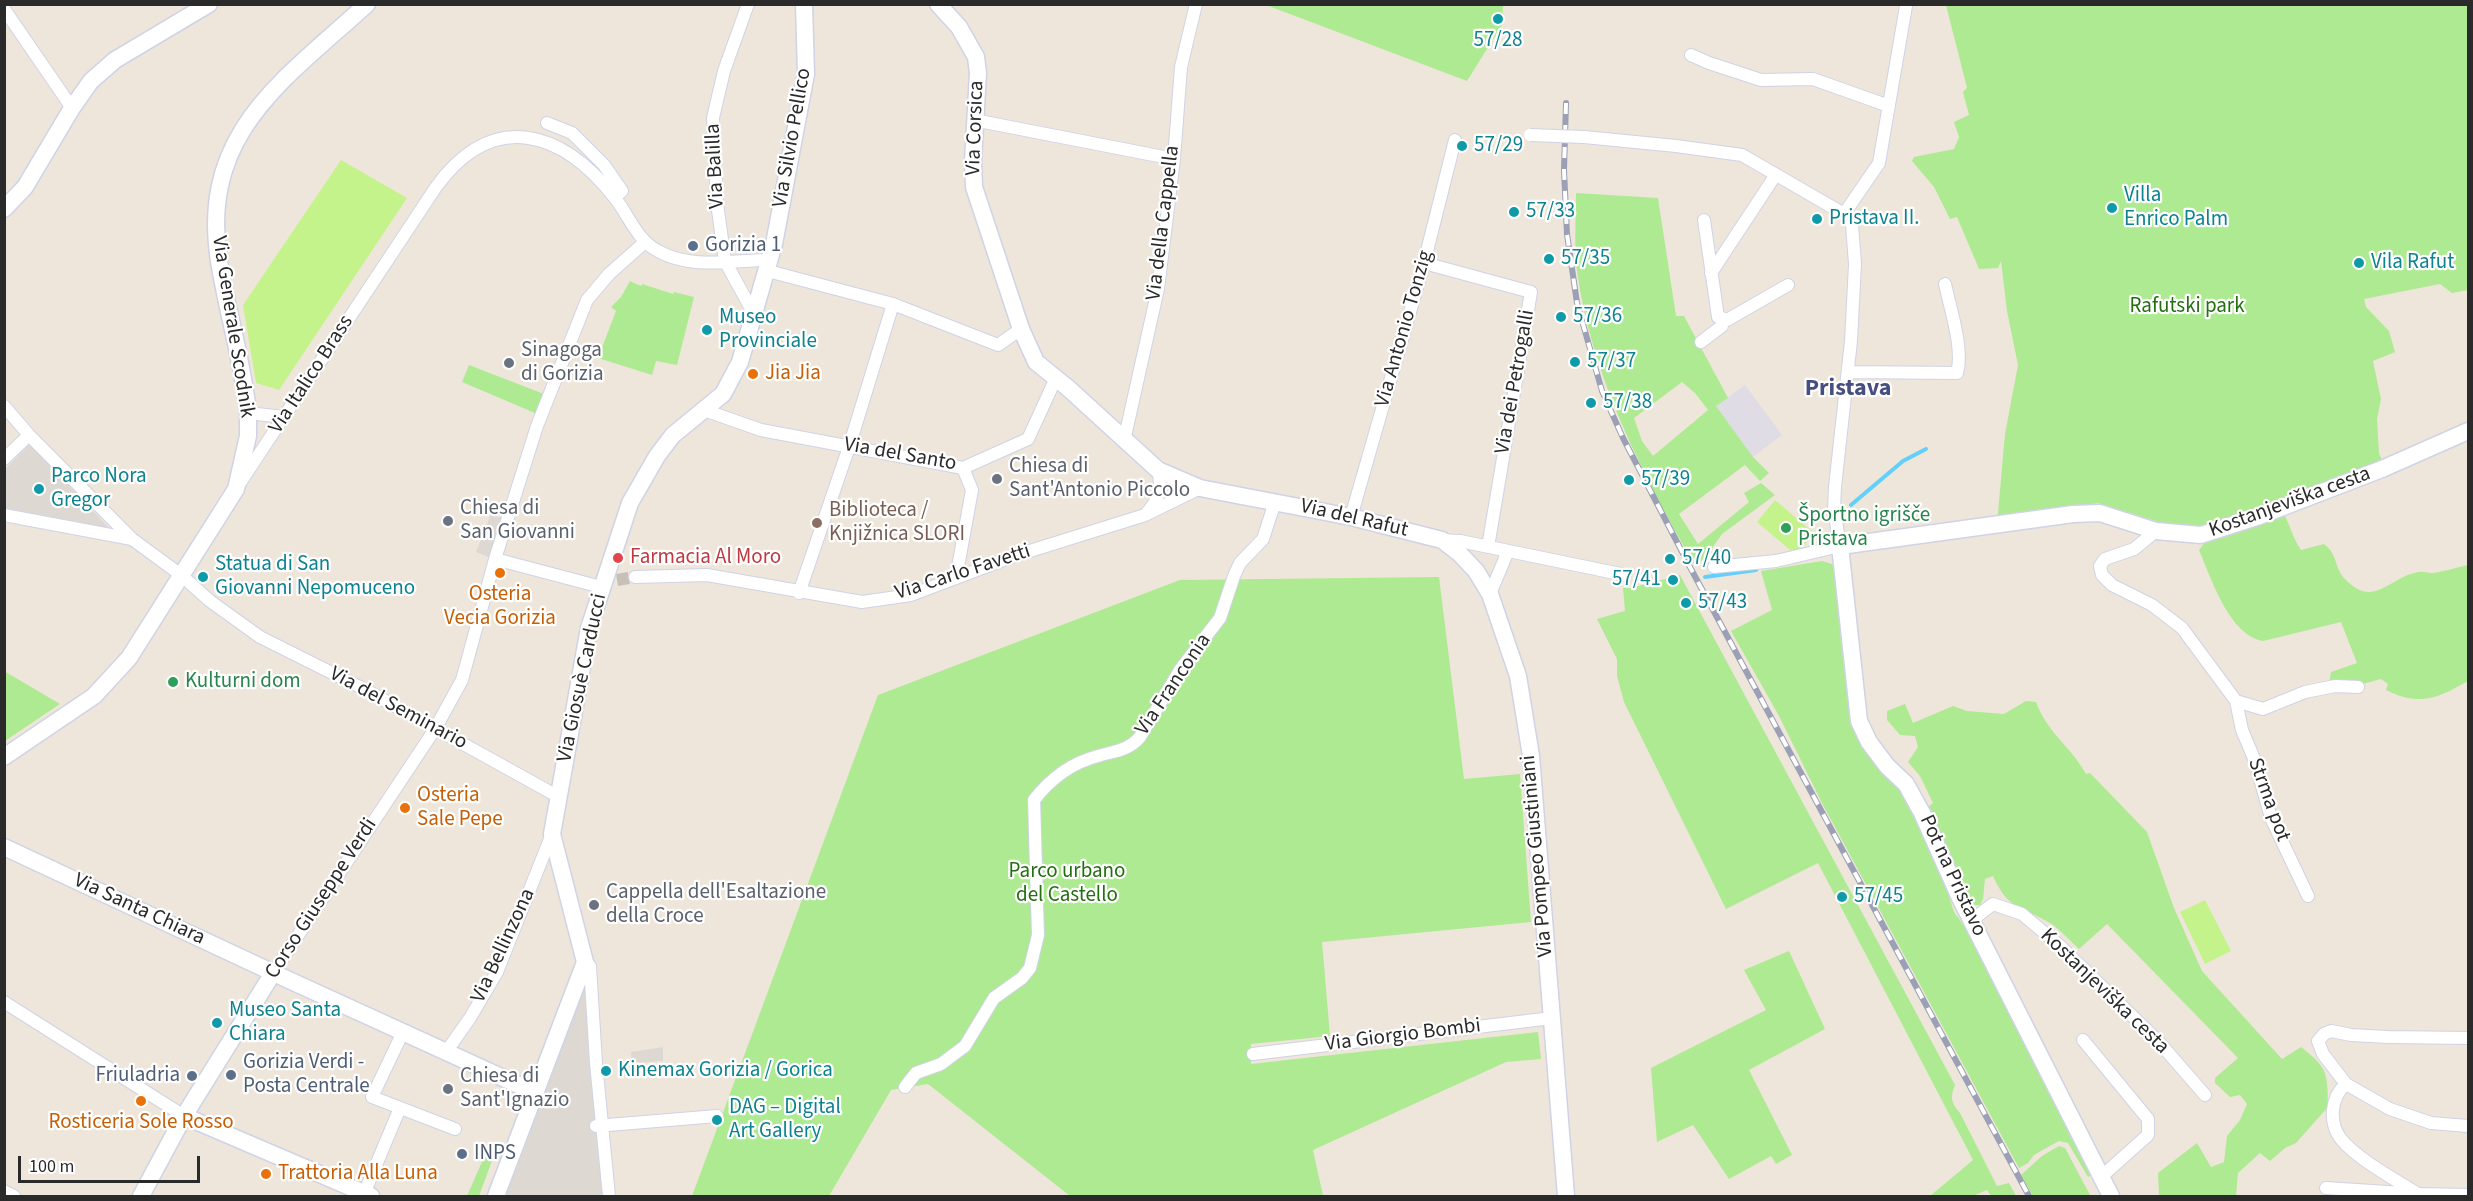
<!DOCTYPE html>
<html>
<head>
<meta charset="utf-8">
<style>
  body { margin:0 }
  #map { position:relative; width:2473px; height:1201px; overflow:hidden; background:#eee6da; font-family:"Source Sans 3",sans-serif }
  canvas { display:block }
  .frame { position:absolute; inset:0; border:6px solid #2a2a2a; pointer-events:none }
  .scale { position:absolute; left:18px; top:1156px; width:182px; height:27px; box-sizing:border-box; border:3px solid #2a2a2a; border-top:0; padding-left:8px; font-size:18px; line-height:21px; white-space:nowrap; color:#2a2a2a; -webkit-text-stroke:4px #fff; paint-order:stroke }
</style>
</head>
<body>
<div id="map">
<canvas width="2473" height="1201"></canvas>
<div class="frame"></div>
<div class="scale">100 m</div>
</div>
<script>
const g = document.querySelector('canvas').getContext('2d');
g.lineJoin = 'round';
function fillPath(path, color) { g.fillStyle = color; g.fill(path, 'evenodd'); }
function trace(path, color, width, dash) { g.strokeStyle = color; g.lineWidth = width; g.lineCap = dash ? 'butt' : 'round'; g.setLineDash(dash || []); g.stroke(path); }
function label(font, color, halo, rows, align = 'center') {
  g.font = font + ' "Source Sans 3",sans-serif'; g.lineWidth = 4.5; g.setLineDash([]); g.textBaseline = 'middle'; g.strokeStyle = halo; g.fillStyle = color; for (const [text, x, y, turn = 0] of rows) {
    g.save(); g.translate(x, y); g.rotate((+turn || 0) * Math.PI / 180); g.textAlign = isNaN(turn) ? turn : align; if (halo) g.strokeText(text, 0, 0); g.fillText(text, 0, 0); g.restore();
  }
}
fillPath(new Path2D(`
  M 1745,385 L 1782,435 L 1753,457 L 1716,406 Z`), '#dfdce5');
fillPath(new Path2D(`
  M 1266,5 L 1503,5 L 1502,25 L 1467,81 Z
  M 1946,5 L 2468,5 L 2468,290 L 2452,293 L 2440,284 L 2364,299 L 2366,307 L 2389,331 L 2395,352 L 2373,361 L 2381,399 L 2377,419 L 2379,453 L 2383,463 L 2201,535 L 2098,503 L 1997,524 L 2005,434 L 2018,365 L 2007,311 L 2001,261 L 1998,268 L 1979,269 L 1957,217 L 1950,219 L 1934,187 L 1912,161 L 1914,157 L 1954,149 L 1959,137 L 1954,122 L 1969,115 L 1963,92 L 1967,88 Z
  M 1576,193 L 1658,198 L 1676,316 L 1684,316 L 1728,398 L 1716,406 L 1753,457 L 1769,473 L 1760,481 L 1745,465 L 1679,514 L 1698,544 L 1749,502 L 1744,493 L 1761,483 L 1775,495 L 1722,534 L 1704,560 L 1693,563 C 1641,470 1592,378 1577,271 C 1574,246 1576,219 1576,193 ZM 1682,382 L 1695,393 L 1708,410 L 1653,456 L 1642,441 L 1634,418 Z
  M 630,281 L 641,286 L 642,284 L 673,294 L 674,292 L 694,297 L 677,365 L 656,361 L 652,375 L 598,358 L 616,311 L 611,307 L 621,297 Z
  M 469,365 L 549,396 L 542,416 L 462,382 Z
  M 2284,514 C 2290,525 2293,539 2301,550 L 2324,544 C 2338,554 2334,568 2345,579 C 2374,610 2390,576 2419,572 C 2423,571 2428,573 2432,573 C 2444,572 2457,567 2468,565 L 2468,681 C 2438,698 2420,707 2386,690 L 2388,684 L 2381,679 L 2359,685 L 2329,685 L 2331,672 L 2357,663 L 2341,622 L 2263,641 C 2229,635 2211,578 2199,550 L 2205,542 Z
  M 1822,561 L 1832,564 L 1835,568 L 1848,689 L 1901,787 L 1939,866 L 1954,912 L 1969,932 L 2092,1175 L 2088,1177 L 2068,1143 L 2059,1141 L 2034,1155 L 2028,1163 L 2019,1168 L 1822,803 L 1779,716 L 1731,631 L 1772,610 L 1761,571 Z
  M 1680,575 L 1955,1085 C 1950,1097 1951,1103 1960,1113 L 1997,1186 L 2009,1183 L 2016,1196 L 1991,1196 L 1987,1190 L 1973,1196 L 1930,1196 L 1973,1160 L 1818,863 L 1726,909 L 1624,702 L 1617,676 L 1617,659 L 1597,619 L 1625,611 L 1623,588 L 1631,588 Z
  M 1439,577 L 1464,779 L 1520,774 L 1531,922 L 1322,942 L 1330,1036 L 1251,1044 L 1251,1064 L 1538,1032 L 1541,1059 L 1506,1062 L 1313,1150 L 1323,1196 L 1070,1196 L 928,1084 L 891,1090 L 829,1196 L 692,1196 L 878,695 L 1180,580 Z
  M 4,671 L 60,704 L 5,741 L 4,741 Z
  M 2026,701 L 2036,702 C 2046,731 2072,748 2086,774 L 2090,773 L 2147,832 L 2174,908 L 2202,971 L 2282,1059 L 2301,1047 C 2329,1069 2327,1073 2328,1107 L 2296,1143 L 2285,1148 L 2270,1161 L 2260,1153 L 2238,1173 L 2236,1196 L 2159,1196 L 2158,1173 L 2197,1143 L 2211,1167 L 2224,1162 L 2227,1136 L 2240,1120 L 2247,1104 L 2240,1095 L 2230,1097 L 2215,1083 L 2215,1078 L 2238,1058 L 2107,924 L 2079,949 C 2070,941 2061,930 2050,923 C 2021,906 2008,910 1993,876 L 1985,879 L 1983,899 L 1980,905 L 1975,905 L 1966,897 L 1926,809 L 1933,803 L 1920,776 L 1908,762 L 1918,747 L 1915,736 L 1900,735 L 1887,720 L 1887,711 L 1905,704 L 1913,723 L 1953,706 L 1967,711 L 2004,714 Z
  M 1789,951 L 1825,1029 L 1749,1070 L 1792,1155 L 1776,1164 L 1771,1156 L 1729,1179 L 1693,1125 L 1657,1142 L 1651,1068 L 1766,1010 L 1744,970 Z
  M 2059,1146 L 2065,1148 L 2090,1195 L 2102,1196 L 2033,1196 L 2021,1175 L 2042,1156 Z
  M 488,1148 L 496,1150 L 479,1196 L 467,1196 Z`), '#aeea91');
fillPath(new Path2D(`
  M 341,160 L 407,198 L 279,390 L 256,383 L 243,305 Z
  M 1775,500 L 1814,533 L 1796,555 L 1757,522 Z
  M 2205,900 L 2231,951 L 2205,964 L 2180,912 Z`), '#c5f38b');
fillPath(new Path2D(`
  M 30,444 L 109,528 L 5,508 L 4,470 Z
  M 491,514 L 506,520 L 493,559 L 476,552 Z
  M 589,977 L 596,1126 L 603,1196 L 506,1196 Z
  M 663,1047 L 663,1061 L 632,1063 L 631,1052 Z`), '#ddd9d2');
trace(new Path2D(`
  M 1851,505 L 1903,461 L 1926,449
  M 1705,577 L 1756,570`), '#62d0fb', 4);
trace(new Path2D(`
  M 617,580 L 635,577`), '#c7c0b7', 12, [12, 6]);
const street = new Path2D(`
  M 748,4 L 724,71 L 713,118 L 717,203 L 725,261 L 754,314
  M 4,9 L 72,108
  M 1691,55 L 1709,63 L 1761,80 L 1813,79 L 1889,106
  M 974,120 L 1174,159
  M 547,123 L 572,133 L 604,165 L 622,191 L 615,197
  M 1584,137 L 1676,146 L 1742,155 L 1844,214 L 1852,225 L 1855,264 L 1851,341 L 1835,487 L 1834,509 L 1840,546 L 1776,561 L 1714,567
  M 1844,214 L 1879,163 L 1906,6
  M 1704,220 L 1718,317 L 1727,320 L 1788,285
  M 1424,263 L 1531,292 L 1488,547
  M 768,271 L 893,304 L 998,345 L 1021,329
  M 1711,273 L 1775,176
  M 1701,342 L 1722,326 L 1722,318
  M 1848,372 L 1957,373 C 1964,349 1950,308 1945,284
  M 4,406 L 29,435 L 132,539 L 181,575 L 210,601 L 260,637 L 364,689 L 559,797
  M 704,410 L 761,430 L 963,468 L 1028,439 L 1056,378
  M 248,413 L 284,417
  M 1124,441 L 1158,289 L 1174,159 L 1181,67 L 1196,4
  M 4,459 L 29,435
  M 240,483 L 436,187 C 493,109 562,130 615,198 C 629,216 637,240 658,251 C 692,270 733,260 770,260
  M 1146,514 C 1159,499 1163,489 1158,470
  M 4,515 L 132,539
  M 1351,517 L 1424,263 L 1455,140
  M 2156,531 L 2134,549 L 2105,559 L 2100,566 L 2102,575 L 2112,585 L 2152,605 L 2182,628 L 2236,701 L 2263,709 L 2305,692 L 2335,686 L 2358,687
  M 1442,540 L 1460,541 L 1625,575
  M 495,559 L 601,587
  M 635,577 L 707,575 L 862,602 L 911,595 L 1017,555 L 1145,515 L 1200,488
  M 956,578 L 972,490 L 963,468
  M 799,593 L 849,447 L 893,304
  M 1490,594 L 1508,551
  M 2236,701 L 2242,730 L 2255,761 L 2271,818 L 2308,896
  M 1972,920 L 1993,904 L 2022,914 L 2059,945 L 2158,1041 L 2205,1095
  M 585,962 L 590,966 L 596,1063 L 609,1196
  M 273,973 L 435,729 L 462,680 L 495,559 L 537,426 L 587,300 L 609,274 L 645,242
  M 4,1002 L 184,1116
  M 403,1032 L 372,1097 L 455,1129
  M 2083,1040 L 2148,1119 L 2148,1135 L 2101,1177
  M 446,1052 L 470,1018 L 497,972 L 552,834
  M 1253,1054 L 1552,1018
  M 2346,1084 L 2323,1054 L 2318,1041 L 2324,1034 L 2331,1031 L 2351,1035 L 2388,1037 L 2468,1038
  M 905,1087 L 916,1073 L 941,1064 L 965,1046 L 994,998 L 1022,978 L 1030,968 L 1038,935 L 1034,800 C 1051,778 1071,763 1098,756 C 1114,751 1128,751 1140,737 L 1180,670 L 1220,618 L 1234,576 L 1240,563 L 1263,539 L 1275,502
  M 596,1126 L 717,1116
  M 2326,1188 L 2418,1194 L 2468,1195
  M 4,1191 L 14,1196
  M 2418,1194 C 2396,1180 2357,1159 2341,1139 C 2328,1122 2331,1097 2346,1084 L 2390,1109 L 2431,1123 L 2468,1126
  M 363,1196 L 400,1108`);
const secondary = new Path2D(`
  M 938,4 L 959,27 L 976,57 L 978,73 L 973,161 L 974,187 L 1021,329 L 1036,362 L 1068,388 L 1158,470 L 1200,488 L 1351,517 L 1442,540 L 1460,554 L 1476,571 L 1490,594 L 1518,676 L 1531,756 L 1566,1196
  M 4,209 L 25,187 L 72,108 L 91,81 L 115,60 L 209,4
  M 4,757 L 94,696 L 129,658 L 236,489 L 248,436 L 248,413 C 243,362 227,312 219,261 C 199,133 283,81 367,4
  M 4,847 L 291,981 L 534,1092
  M 184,1116 L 371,1196
  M 141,1196 L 184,1116 L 273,973
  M 496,1196 L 585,962 L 552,834 L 589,628 L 630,503 L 657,456 L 673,435 L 723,394 L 740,362 L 774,244 L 806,74 L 804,4
  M 2111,1196 L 1960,898 L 1922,813 L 1906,784 L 1887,766 L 1869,742 L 1859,721 L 1840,546 L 2073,514 L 2100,513 L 2156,531 L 2201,535 L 2257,517 L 2382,469 L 2468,431`);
trace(street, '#cfd3e5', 14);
trace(secondary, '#cfd3e5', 19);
trace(street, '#fff', 12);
trace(secondary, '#fff', 16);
const rail = new Path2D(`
  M 1566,103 L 1564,170 L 1567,234 L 1577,303 L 1602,391 L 1623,438 L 1691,569 L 2029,1196`);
trace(rail, '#9ca0b6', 6);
trace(rail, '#fff', 4, [11]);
const streetBridge = new Path2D(`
  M 1530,135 L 1584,137`);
trace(streetBridge, '#cfd3e5', 14, []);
trace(streetBridge, '#fff', 12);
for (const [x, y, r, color] of [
  [1498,19,6,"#0f9aa8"],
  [1462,146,6,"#0f9aa8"],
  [2112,208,6,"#0f9aa8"],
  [1514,212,6,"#0f9aa8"],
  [1817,219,6,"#0f9aa8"],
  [693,246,6,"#5c6f8a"],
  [1549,259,6,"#0f9aa8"],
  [2359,263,6,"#0f9aa8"],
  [1561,317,6,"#0f9aa8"],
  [707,330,6,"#0f9aa8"],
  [1575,362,6,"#0f9aa8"],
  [509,363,6,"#6b7280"],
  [753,374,6,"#e8710a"],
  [1591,403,6,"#0f9aa8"],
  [997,479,6,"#6b7280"],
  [1629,480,6,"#0f9aa8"],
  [39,489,6,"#0f9aa8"],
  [448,521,6,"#6b7280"],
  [817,523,6,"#8d6e63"],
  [1786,528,6,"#2e9e5b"],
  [618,558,6,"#e0444e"],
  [1670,559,6,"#0f9aa8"],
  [500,573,6,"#e8710a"],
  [203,577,6,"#0f9aa8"],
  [1673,580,6,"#0f9aa8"],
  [1686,603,6,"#0f9aa8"],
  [173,682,6,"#2e9e5b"],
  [405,808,6,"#e8710a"],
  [1842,897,6,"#0f9aa8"],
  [594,905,6,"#6b7280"],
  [217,1023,6,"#0f9aa8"],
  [606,1071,6,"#0f9aa8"],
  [231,1075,6,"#5c6f8a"],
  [192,1076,6,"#5c6f8a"],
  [448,1089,6,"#6b7280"],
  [141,1101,6,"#e8710a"],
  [717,1120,6,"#0f9aa8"],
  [462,1154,6,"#5c6f8a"],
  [266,1174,6,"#e8710a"]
]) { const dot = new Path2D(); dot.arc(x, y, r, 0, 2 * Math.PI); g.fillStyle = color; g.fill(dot); trace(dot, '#fff', 2); }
label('21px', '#0d838f', '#fff', [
  ["57/28",1498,41,"center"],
  ["57/29",1474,146],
  ["Villa",2124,196],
  ["Enrico Palm",2124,220],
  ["57/33",1526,212],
  ["Pristava II.",1829,219],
  ["57/35",1561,259],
  ["Vila Rafut",2371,263],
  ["57/36",1573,317],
  ["Museo",719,318],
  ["Provinciale",719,342],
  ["57/37",1587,362],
  ["57/38",1603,403],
  ["Parco Nora",51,477],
  ["Gregor",51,501],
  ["57/39",1641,480],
  ["57/40",1682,559],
  ["Statua di San",215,565],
  ["Giovanni Nepomuceno",215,589],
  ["57/41",1661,580,"right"],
  ["57/43",1698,603],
  ["57/45",1854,897],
  ["Museo Santa",229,1011],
  ["Chiara",229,1035],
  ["Kinemax Gorizia / Gorica",618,1071],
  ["DAG – Digital",729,1108],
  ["Art Gallery",729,1132]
], 'left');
label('21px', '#2a2a2a', '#fff', [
  ["Via Corsica",976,128,-88],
  ["Via Silvio Pellico",793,138,-80],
  ["Via Balilla",716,166,-93],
  ["Via della Cappella",1164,223,-83],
  ["Via Generale Scodnik",232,327,81],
  ["Via Antonio Tonzig",1405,329,-74],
  ["Via Italico Brass",312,375,-57],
  ["Via dei Petrogalli",1516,382,-80],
  ["Via del Santo",900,455,10],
  ["Kostanjeviška cesta",2290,503,-20],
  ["Via del Rafut",1354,519,13],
  ["Via Carlo Favetti",963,573,-18],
  ["Via Giosuè Carducci",583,678,-78],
  ["Via Franconia",1174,685,-56],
  ["Via del Seminario",398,709,28],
  ["Strma pot",2268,800,70],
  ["Via Pompeo Giustiniani",1538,856,-95],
  ["Pot na Pristavo",1952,876,65],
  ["Corso Giuseppe Verdi",322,899,-57],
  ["Via Santa Chiara",139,910,25],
  ["Via Bellinzona",504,946,-65],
  ["Kostanjeviška cesta",2104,992,44],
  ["Via Giorgio Bombi",1403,1036,-7]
]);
label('21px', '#4e5e75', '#fff', [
  ["Gorizia 1",705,246],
  ["Gorizia Verdi -",243,1063],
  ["Posta Centrale",243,1087],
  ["Friuladria",180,1076,"right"],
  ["INPS",474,1154]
], 'left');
label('21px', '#246f12', '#fff', [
  ["Rafutski park",2187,307],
  ["Parco urbano",1067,872],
  ["del Castello",1067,896]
]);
label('21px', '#5b616d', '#fff', [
  ["Sinagoga",521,351],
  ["di Gorizia",521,375],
  ["Chiesa di",1009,467],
  ["Sant'Antonio Piccolo",1009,491],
  ["Chiesa di",460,509],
  ["San Giovanni",460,533],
  ["Cappella dell'Esaltazione",606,893],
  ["della Croce",606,917],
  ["Chiesa di",460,1077],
  ["Sant'Ignazio",460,1101]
], 'left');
label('21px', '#c56008', '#fff', [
  ["Jia Jia",765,374],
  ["Osteria",500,595,"center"],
  ["Vecia Gorizia",500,619,"center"],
  ["Osteria",417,796],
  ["Sale Pepe",417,820],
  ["Rosticeria Sole Rosso",141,1123,"center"],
  ["Trattoria Alla Luna",278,1174]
], 'left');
label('21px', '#785e54', '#fff', [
  ["Biblioteca /",829,511],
  ["Knjižnica SLORI",829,535]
], 'left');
label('21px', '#27864d', '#fff', [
  ["Športno igrišče",1798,516],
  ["Pristava",1798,540],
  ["Kulturni dom",185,682]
], 'left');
label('21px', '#be3a42', '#fff', [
  ["Farmacia Al Moro",630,558]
], 'left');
label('bold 24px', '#464f7f', '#fff', [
  ["Pristava",1848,390]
]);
</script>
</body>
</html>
